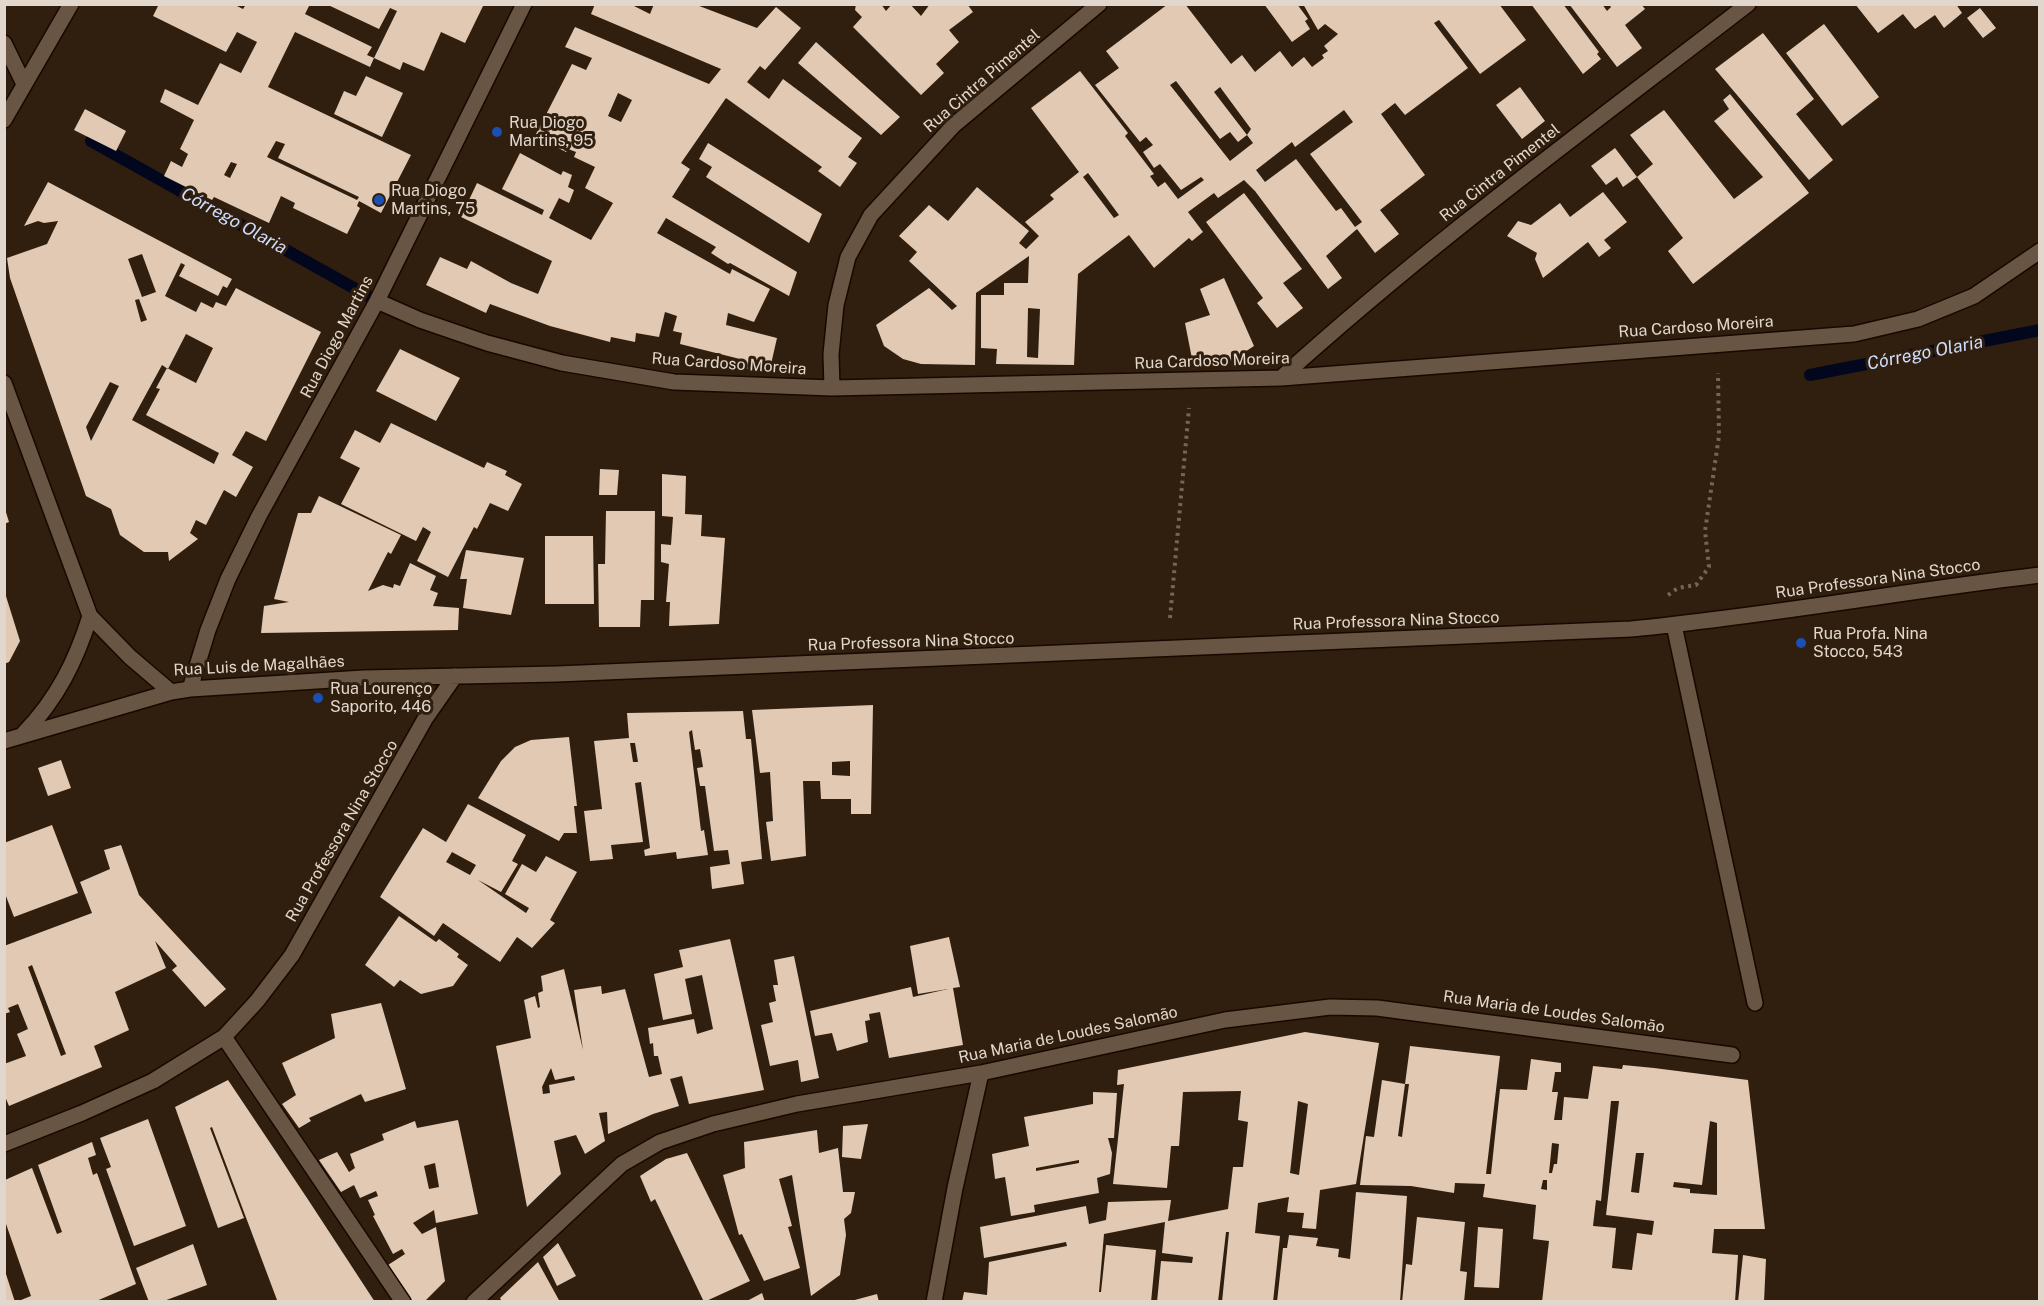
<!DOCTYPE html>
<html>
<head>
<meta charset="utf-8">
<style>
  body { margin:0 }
  #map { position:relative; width:2044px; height:1306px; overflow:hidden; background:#301f0e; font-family:"Public Sans",sans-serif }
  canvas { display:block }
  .frame { position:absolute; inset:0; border:6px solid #e2d7cc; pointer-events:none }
</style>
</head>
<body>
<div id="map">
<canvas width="2044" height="1306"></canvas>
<div class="frame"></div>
</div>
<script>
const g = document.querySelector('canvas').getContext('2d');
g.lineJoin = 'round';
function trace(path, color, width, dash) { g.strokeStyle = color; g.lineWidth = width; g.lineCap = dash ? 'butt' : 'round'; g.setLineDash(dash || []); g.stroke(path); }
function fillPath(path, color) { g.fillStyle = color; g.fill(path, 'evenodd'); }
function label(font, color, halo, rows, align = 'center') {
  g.font = font + ' "Public Sans",sans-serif'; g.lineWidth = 6; g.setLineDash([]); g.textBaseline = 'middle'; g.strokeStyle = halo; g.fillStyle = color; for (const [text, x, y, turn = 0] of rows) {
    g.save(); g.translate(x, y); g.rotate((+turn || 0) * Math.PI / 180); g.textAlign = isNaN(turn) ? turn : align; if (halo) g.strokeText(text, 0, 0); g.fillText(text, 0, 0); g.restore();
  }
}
trace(new Path2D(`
  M 91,141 L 377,301
  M 1810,375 L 2040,330`), '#02071d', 12);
fillPath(new Path2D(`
  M 159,4 L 233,4 L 243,9 L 245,6 L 242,4 L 310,4 L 305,14 L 372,47 L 367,55 L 374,58 L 370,67 L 295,32 L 268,87 L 411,155 L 381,213 L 359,201 L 357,206 L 360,208 L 347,234 L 293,208 L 295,203 L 281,196 L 269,223 L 214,197 L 212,200 L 164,176 L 171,161 L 182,167 L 188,154 L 180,149 L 194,120 L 160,102 L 165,89 L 198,105 L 220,63 L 241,73 L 257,42 L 237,32 L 226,52 L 153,16 ZM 276,141 L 285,144 L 278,158 L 359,197 L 357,200 L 267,157 ZM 231,162 L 237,164 L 230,178 L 224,175 Z
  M 326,4 L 484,4 L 465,43 L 441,32 L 424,71 L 403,62 L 400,70 L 374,58 L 397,11 L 390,8 L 379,29 Z
  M 595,4 L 630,4 L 650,14 L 654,4 L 694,4 L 757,28 L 776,7 L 801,28 L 765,70 L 760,66 L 747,82 L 769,99 L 783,79 L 862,138 L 848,157 L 857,163 L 840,187 L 818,171 L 822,167 L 726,98 L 681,163 L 690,169 L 672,197 L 797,272 L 789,296 L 730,263 L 728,264 L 711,253 L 716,247 L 666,218 L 657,233 L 730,274 L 732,269 L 770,289 L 754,322 L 728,313 L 726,325 L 777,338 L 769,373 L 738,367 L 740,359 L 680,344 L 682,333 L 673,331 L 677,316 L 665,312 L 659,337 L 636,333 L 635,342 L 611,337 L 610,342 L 550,326 L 490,304 L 486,313 L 426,285 L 440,257 L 467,269 L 471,261 L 511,283 L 538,294 L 552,261 L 461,217 L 477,183 L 542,215 L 544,210 L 502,189 L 520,153 L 561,175 L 563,171 L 572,175 L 568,187 L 574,190 L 569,203 L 559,198 L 549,218 L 591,240 L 613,203 L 585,188 L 595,167 L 574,157 L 576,152 L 568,149 L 566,152 L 535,136 L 572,64 L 586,70 L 592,58 L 565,47 L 575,27 L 709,84 L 721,69 L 591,14 ZM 618,93 L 632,100 L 621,122 L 608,116 Z
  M 856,4 L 881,4 L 886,11 L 892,4 L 910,4 L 921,16 L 930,4 L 967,4 L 973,12 L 949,30 L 959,42 L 936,64 L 944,73 L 921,95 L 853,27 L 862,17 L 855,10 Z
  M 1168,4 L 1185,4 L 1231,64 L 1242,55 L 1255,72 L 1280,51 L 1292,67 L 1304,57 L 1312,67 L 1324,58 L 1322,55 L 1328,51 L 1324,46 L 1338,34 L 1325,24 L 1318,30 L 1303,4 L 1499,4 L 1526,40 L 1480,74 L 1439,20 L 1434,23 L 1468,68 L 1405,115 L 1395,103 L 1381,114 L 1425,175 L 1380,210 L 1399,234 L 1375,253 L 1357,229 L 1326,256 L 1342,278 L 1328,289 L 1255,191 L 1244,180 L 1218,198 L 1214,193 L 1188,212 L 1203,232 L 1192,241 L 1189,238 L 1154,268 L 1129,235 L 1078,274 L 1074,365 L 996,364 L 997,349 L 981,348 L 981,295 L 1004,295 L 1004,283 L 1028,283 L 1029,256 L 976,293 L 975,365 L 921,364 L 903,359 L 884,346 L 876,325 L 929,288 L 952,310 L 957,306 L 909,261 L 917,252 L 899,236 L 929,205 L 948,221 L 977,187 L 1029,231 L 1019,243 L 1026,249 L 1039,236 L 1025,222 L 1054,199 L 1050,195 L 1079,172 L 1031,108 L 1080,71 L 1128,133 L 1125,136 L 1154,174 L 1150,176 L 1158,187 L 1165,182 L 1178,199 L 1204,180 L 1201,177 L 1181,190 L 1160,164 L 1154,168 L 1143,152 L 1153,145 L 1146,137 L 1140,142 L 1095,85 L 1119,68 L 1106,51 ZM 1176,81 L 1220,139 L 1230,132 L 1238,142 L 1247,135 L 1214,92 L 1220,87 L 1251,129 L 1247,135 L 1253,143 L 1230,161 L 1170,85 ZM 1344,110 L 1353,122 L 1310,154 L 1362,222 L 1355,227 L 1341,208 L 1336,211 L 1296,159 L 1265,182 L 1256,170 L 1292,142 L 1295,147 ZM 1088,173 L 1119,215 L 1114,218 L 1083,177 ZM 1028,308 L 1040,309 L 1038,358 L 1027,357 Z
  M 1264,4 L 1297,4 L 1308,19 L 1305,21 L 1310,29 L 1292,42 Z
  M 1531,4 L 1563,4 L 1599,52 L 1597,54 L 1601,59 L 1583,74 Z
  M 1569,4 L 1602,4 L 1607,11 L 1611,7 L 1609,4 L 1641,4 L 1645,9 L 1625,25 L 1642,48 L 1617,67 Z
  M 1855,4 L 1956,4 L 1962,13 L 1944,28 L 1935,15 L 1915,29 L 1903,14 L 1878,33 Z
  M 1980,8 L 1996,28 L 1983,38 L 1967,18 Z
  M 1824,24 L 1879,97 L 1842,126 L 1786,53 Z
  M 1763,33 L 1814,99 L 1796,114 L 1833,160 L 1809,180 L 1715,69 Z
  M 816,42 L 900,117 L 881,135 L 798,63 Z
  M 366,76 L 403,93 L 382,137 L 334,114 L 344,91 L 356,96 Z
  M 1520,87 L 1545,121 L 1522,139 L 1496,105 Z
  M 1730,94 L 1809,193 L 1693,284 L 1668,251 L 1683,238 L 1637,177 L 1653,164 L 1630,135 L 1664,110 L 1734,199 L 1763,177 L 1714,121 L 1729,109 L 1723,100 Z
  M 85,109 L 126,131 L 116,151 L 74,130 Z
  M 708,143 L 822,214 L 809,243 L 706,177 L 712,167 L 699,159 Z
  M 1615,148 L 1637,177 L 1623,187 L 1617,177 L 1606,185 L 1591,166 Z
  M 48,182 L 232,279 L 227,288 L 223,286 L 218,296 L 179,276 L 185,265 L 181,263 L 165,296 L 196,312 L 201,302 L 213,308 L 216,302 L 226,306 L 236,288 L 321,332 L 266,441 L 246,431 L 232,455 L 253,467 L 236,497 L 224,490 L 206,525 L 196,520 L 190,533 L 198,539 L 169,561 L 168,552 L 144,552 L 120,535 L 111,509 L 86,496 L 10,278 L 7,258 L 47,244 L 58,221 L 44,223 L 38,221 L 24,226 ZM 142,254 L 156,292 L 142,297 L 128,259 ZM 139,299 L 147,320 L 141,322 L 135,300 ZM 186,334 L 213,348 L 196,383 L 167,368 L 156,388 L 160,389 L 146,415 L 219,453 L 214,464 L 132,420 L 162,365 L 168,369 ZM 110,382 L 119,386 L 91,441 L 86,427 Z
  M 1603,192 L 1627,222 L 1604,240 L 1611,248 L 1599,257 L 1588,242 L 1543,278 L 1535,259 L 1537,253 L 1507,236 L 1518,221 L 1531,225 L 1560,203 L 1570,217 Z
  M 1244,193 L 1302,269 L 1283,283 L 1303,308 L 1277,328 L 1257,303 L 1263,298 L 1206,222 Z
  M 1224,278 L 1254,346 L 1231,361 L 1228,355 L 1210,361 L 1211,367 L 1194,369 L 1185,323 L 1210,315 L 1200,289 Z
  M 400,349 L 460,378 L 436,421 L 376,391 Z
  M 391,423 L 484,468 L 487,462 L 507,471 L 505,475 L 522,484 L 508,511 L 490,503 L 477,529 L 474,527 L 448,577 L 417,561 L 431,532 L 423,527 L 416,541 L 341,504 L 360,468 L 340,458 L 355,430 L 380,443 Z
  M 600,469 L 619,470 L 617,495 L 599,495 Z
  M 662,474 L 686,476 L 685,514 L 702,515 L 701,536 L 725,538 L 719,624 L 669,626 L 670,602 L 666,602 L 669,564 L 661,562 L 661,544 L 671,545 L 673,517 L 662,516 Z
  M 319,496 L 401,535 L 391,554 L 388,552 L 368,591 L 383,585 L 393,588 L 394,584 L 400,586 L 410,563 L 436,576 L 430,590 L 438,593 L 433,606 L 459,608 L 458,630 L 261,633 L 264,606 L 289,602 L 274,599 L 298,513 L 311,513 Z
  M 5,509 L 9,522 L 4,524 L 4,510 Z
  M 606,511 L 655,511 L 654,600 L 641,600 L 640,627 L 599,627 L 598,564 L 605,564 Z
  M 545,536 L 593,536 L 594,604 L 545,604 Z
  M 466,550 L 524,558 L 511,615 L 463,608 L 467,579 L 460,579 Z
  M 5,593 L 20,641 L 9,662 L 4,664 Z
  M 873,705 L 871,814 L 851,814 L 851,799 L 821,799 L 820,781 L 803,781 L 806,856 L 771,861 L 766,822 L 773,821 L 770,772 L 760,773 L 752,710 ZM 850,761 L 850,776 L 832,775 L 832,762 Z
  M 743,711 L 746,739 L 751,739 L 762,859 L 741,862 L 744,884 L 712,889 L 710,867 L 730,864 L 728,850 L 714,851 L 705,786 L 700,786 L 697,768 L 703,767 L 700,749 L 695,750 L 692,730 L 689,732 L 701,831 L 704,830 L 708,855 L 677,859 L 676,852 L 645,856 L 644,850 L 650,848 L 641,782 L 635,783 L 643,842 L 611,845 L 613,859 L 590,861 L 584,811 L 602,809 L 594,741 L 629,738 L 627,713 ZM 630,743 L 635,743 L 638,762 L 633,762 Z
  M 569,737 L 577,806 L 574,806 L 577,833 L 564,833 L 559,841 L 478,798 L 501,761 L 515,747 L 531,740 Z
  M 61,760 L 71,788 L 48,796 L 38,768 Z
  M 468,804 L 526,835 L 512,861 L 518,864 L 501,892 L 478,880 L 526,913 L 529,908 L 505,894 L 522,864 L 536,872 L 546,856 L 577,872 L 550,920 L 555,923 L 532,948 L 517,937 L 500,962 L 443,923 L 434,936 L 380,897 L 423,828 L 446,842 ZM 452,852 L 476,865 L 470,875 L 446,862 Z
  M 52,825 L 78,893 L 14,917 L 4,891 L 4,843 Z
  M 121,845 L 139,895 L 226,989 L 205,1007 L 172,970 L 177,966 L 155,941 L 166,968 L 115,992 L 129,1030 L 94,1046 L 102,1067 L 9,1106 L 4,1094 L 4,1064 L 26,1056 L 17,1034 L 28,1029 L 18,1004 L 8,1008 L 10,1012 L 4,1014 L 4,946 L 92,913 L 80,882 L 110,869 L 104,850 ZM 32,965 L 66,1054 L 61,1056 L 28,967 Z
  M 399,916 L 436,942 L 439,939 L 459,954 L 457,957 L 468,965 L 453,986 L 421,994 L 400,980 L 394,987 L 365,965 Z
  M 949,937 L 960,987 L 953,988 L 963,1045 L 889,1058 L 880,1012 L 869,1014 L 870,1020 L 865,1021 L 868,1042 L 837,1051 L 832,1033 L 815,1036 L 810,1011 L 911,987 L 913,997 L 948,989 L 918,994 L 910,946 Z
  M 730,939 L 764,1090 L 689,1104 L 682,1076 L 670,1079 L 679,1106 L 653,1114 L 608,1134 L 607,1112 L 599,1113 L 605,1141 L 585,1154 L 576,1135 L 554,1141 L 561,1174 L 527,1207 L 496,1046 L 531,1038 L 524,1000 L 535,996 L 538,1008 L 540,1007 L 538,993 L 543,991 L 541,976 L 564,969 L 583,1050 L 574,990 L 601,986 L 602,994 L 625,989 L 649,1077 L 662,1074 L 658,1056 L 654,1056 L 653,1043 L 650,1044 L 648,1028 L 694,1019 L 697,1034 L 713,1029 L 702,975 L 685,979 L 692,1014 L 663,1020 L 654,974 L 683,967 L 679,950 ZM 551,1068 L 555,1080 L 574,1076 L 575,1080 L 549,1085 L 550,1093 L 543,1094 L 542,1087 Z
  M 794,956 L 819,1078 L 801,1082 L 798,1060 L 770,1066 L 761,1025 L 773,1022 L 769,1003 L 776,1001 L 773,985 L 778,985 L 774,960 Z
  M 381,1003 L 406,1089 L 365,1102 L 361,1094 L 309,1118 L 311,1121 L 299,1128 L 282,1104 L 296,1095 L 282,1063 L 335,1038 L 331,1014 Z
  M 1305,1032 L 1379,1043 L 1356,1184 L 1320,1190 L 1316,1229 L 1302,1228 L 1304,1213 L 1287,1212 L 1289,1197 L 1258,1203 L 1255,1233 L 1280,1236 L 1273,1302 L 1222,1302 L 1229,1232 L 1226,1232 L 1218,1302 L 1157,1302 L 1161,1261 L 1192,1263 L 1193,1257 L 1162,1253 L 1165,1222 L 1104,1234 L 1099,1292 L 1101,1292 L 1106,1245 L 1156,1250 L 1151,1302 L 962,1302 L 964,1292 L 987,1295 L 989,1262 L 1067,1246 L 1066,1242 L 984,1258 L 980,1227 L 1086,1206 L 1089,1224 L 1106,1220 L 1108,1202 L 1171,1200 L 1168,1221 L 1228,1209 L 1233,1167 L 1243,1167 L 1248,1122 L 1238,1120 L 1241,1091 L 1183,1092 L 1179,1146 L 1171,1146 L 1167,1188 L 1113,1184 L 1124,1084 L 1117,1085 L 1118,1070 ZM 1298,1101 L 1308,1104 L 1299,1175 L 1290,1173 Z
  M 1410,1046 L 1500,1056 L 1486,1174 L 1491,1174 L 1500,1089 L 1527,1090 L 1531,1059 L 1561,1063 L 1561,1072 L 1555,1072 L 1552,1092 L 1558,1092 L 1554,1120 L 1562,1120 L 1564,1097 L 1588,1099 L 1593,1066 L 1622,1069 L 1623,1065 L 1654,1068 L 1748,1080 L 1765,1229 L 1714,1229 L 1712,1253 L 1738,1255 L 1735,1302 L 1542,1302 L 1549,1241 L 1533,1239 L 1536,1205 L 1483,1197 L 1485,1184 L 1455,1183 L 1454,1193 L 1411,1186 L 1360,1185 L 1366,1136 L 1374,1137 L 1382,1080 L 1405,1084 L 1398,1136 L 1402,1137 L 1409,1084 L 1405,1084 ZM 1611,1101 L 1619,1101 L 1606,1215 L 1654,1221 L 1652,1235 L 1637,1233 L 1632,1270 L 1612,1268 L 1616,1228 L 1593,1226 L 1596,1200 L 1601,1201 ZM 1710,1121 L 1717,1123 L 1717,1195 L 1690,1193 L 1690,1189 L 1673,1187 L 1674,1182 L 1702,1185 ZM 1552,1143 L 1559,1144 L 1557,1164 L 1554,1164 L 1552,1173 L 1549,1173 ZM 1636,1153 L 1644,1153 L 1639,1193 L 1631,1192 ZM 1543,1180 L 1547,1180 L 1547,1190 L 1541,1189 Z
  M 228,1080 L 307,1198 L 375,1302 L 274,1302 L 277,1300 L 212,1127 L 210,1128 L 244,1218 L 218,1228 L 175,1107 Z
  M 1093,1092 L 1117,1093 L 1114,1138 L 1108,1138 L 1112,1153 L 1110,1174 L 1097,1178 L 1099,1193 L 1034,1205 L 1035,1212 L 1011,1216 L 1005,1177 L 995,1179 L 992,1154 L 1029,1146 L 1024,1117 L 1093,1104 ZM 1079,1160 L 1079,1163 L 1036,1171 L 1036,1168 Z
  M 148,1119 L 186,1226 L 134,1246 L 106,1169 L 111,1167 L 100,1138 Z
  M 458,1120 L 478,1214 L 436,1223 L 434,1210 L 413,1223 L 422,1234 L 436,1227 L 445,1281 L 424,1302 L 413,1302 L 388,1265 L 405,1254 L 402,1249 L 393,1254 L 373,1216 L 375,1215 L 368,1200 L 378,1196 L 376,1191 L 360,1198 L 354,1185 L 341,1192 L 319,1160 L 337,1152 L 349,1172 L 355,1168 L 350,1154 L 384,1140 L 382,1134 L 415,1121 L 417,1128 ZM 435,1163 L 439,1187 L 429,1189 L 424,1166 Z
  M 868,1124 L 861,1159 L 842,1157 L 843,1126 Z
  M 817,1130 L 819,1153 L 838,1148 L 843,1192 L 855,1192 L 851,1213 L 844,1219 L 846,1235 L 840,1275 L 811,1296 L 792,1175 L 779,1179 L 792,1226 L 788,1227 L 800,1268 L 764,1281 L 742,1234 L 739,1235 L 723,1175 L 745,1168 L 744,1142 Z
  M 92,1142 L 96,1155 L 88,1158 L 93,1175 L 97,1173 L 136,1284 L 94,1302 L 16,1302 L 31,1296 L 5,1221 L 5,1180 L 32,1168 L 57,1234 L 62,1232 L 38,1165 Z
  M 687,1153 L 750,1281 L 704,1302 L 655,1199 L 651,1202 L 640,1176 L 666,1159 Z
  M 1356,1192 L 1407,1196 L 1400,1302 L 1277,1302 L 1283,1248 L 1287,1248 L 1289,1235 L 1318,1238 L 1316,1246 L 1339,1249 L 1338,1257 L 1350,1259 Z
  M 1417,1217 L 1465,1222 L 1460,1271 L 1467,1272 L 1464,1302 L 1402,1302 L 1406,1264 L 1412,1265 Z
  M 1478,1227 L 1503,1229 L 1499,1288 L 1474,1287 Z
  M 558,1243 L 576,1276 L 557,1286 L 543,1257 Z
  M 193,1244 L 207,1285 L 161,1302 L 149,1302 L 136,1268 Z
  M 1743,1255 L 1766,1259 L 1764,1302 L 1738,1302 Z
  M 538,1262 L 560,1302 L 502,1302 L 500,1298 Z
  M 5,1271 L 15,1302 L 4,1302 Z
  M 762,1293 L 765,1302 L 745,1302 Z
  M 877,1294 L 879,1302 L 851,1302 L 851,1301 Z`), '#e1c9b4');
const minor = new Path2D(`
  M 4,43 L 24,84
  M 4,120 L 71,4
  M 377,301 L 420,320 L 487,343 L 562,363 L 674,382 L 832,388 L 1281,378 L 1854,334 L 1918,319 L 1974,296 L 2040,251
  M 1281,378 C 1429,244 1590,126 1748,4
  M 4,383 L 90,616 L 130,657 L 171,692
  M 832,388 L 831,354 L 836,305 L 848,257 L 871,215 L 954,125 L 1099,4
  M 1674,625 L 1755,1003
  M 190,689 L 208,630 L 228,579 L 259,516 L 377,301 L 524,4
  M 24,733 C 57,699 76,661 90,616
  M 4,741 L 171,692 L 190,689 L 364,678 L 557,674 L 1631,629 C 1768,616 1903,591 2040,575
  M 224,1037 L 403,1302
  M 4,1144 L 82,1113 L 153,1081 L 224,1037 L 257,1001 L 292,955 L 425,719 L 455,676
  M 474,1302 L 622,1164 L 660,1142 L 713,1124 L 797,1104 L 981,1073 L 1225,1020 L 1330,1007 L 1377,1008 L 1732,1055
  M 934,1302 L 955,1188 L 981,1073`);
trace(minor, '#170800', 18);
trace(new Path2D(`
  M 1668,595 L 1678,588 L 1696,585 L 1709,567 L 1705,531 L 1719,436 L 1718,373
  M 1170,618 L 1189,408`), '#746657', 4, [3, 4.5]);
trace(minor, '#695543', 15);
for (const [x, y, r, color] of [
  [497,132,6,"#1a4fb4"],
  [379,200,6,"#1a4fb4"],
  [1801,643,6,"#1a4fb4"],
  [318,698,6,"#1a4fb4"]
]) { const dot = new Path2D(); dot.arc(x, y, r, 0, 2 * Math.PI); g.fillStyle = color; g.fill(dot); trace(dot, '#301f0e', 2); }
label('16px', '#e2d7cc', '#301f0e', [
  ["Rua Cintra Pimentel",982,81,-41],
  ["Rua Cintra Pimentel",1500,173,-38],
  ["Rua Cardoso Moreira",1696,327,-4],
  ["Rua Diogo Martins",337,337,-62],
  ["Rua Cardoso Moreira",1212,361,-2],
  ["Rua Cardoso Moreira",729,364,4],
  ["Rua Professora Nina Stocco",1878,579,-8],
  ["Rua Professora Nina Stocco",1396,621,-2],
  ["Rua Professora Nina Stocco",911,642,-2],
  ["Rua Luis de Magalhães",259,666,-3],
  ["Rua Professora Nina Stocco",342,831,-60],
  ["Rua Maria de Loudes Salomão",1554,1012,8],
  ["Rua Maria de Loudes Salomão",1068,1035,-12]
]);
label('16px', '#e2d7cc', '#301f0e', [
  ["Rua Diogo",509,123],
  ["Martins, 95",509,141],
  ["Rua Diogo",391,191],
  ["Martins, 75",391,209],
  ["Rua Profa. Nina",1813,634],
  ["Stocco, 543",1813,652],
  ["Rua Lourenço",330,689],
  ["Saporito, 446",330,707]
], 'left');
label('italic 18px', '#cdddfe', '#301f0e', [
  ["Córrego Olaria",234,221,29],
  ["Córrego Olaria",1925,353,-11]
]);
</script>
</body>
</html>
